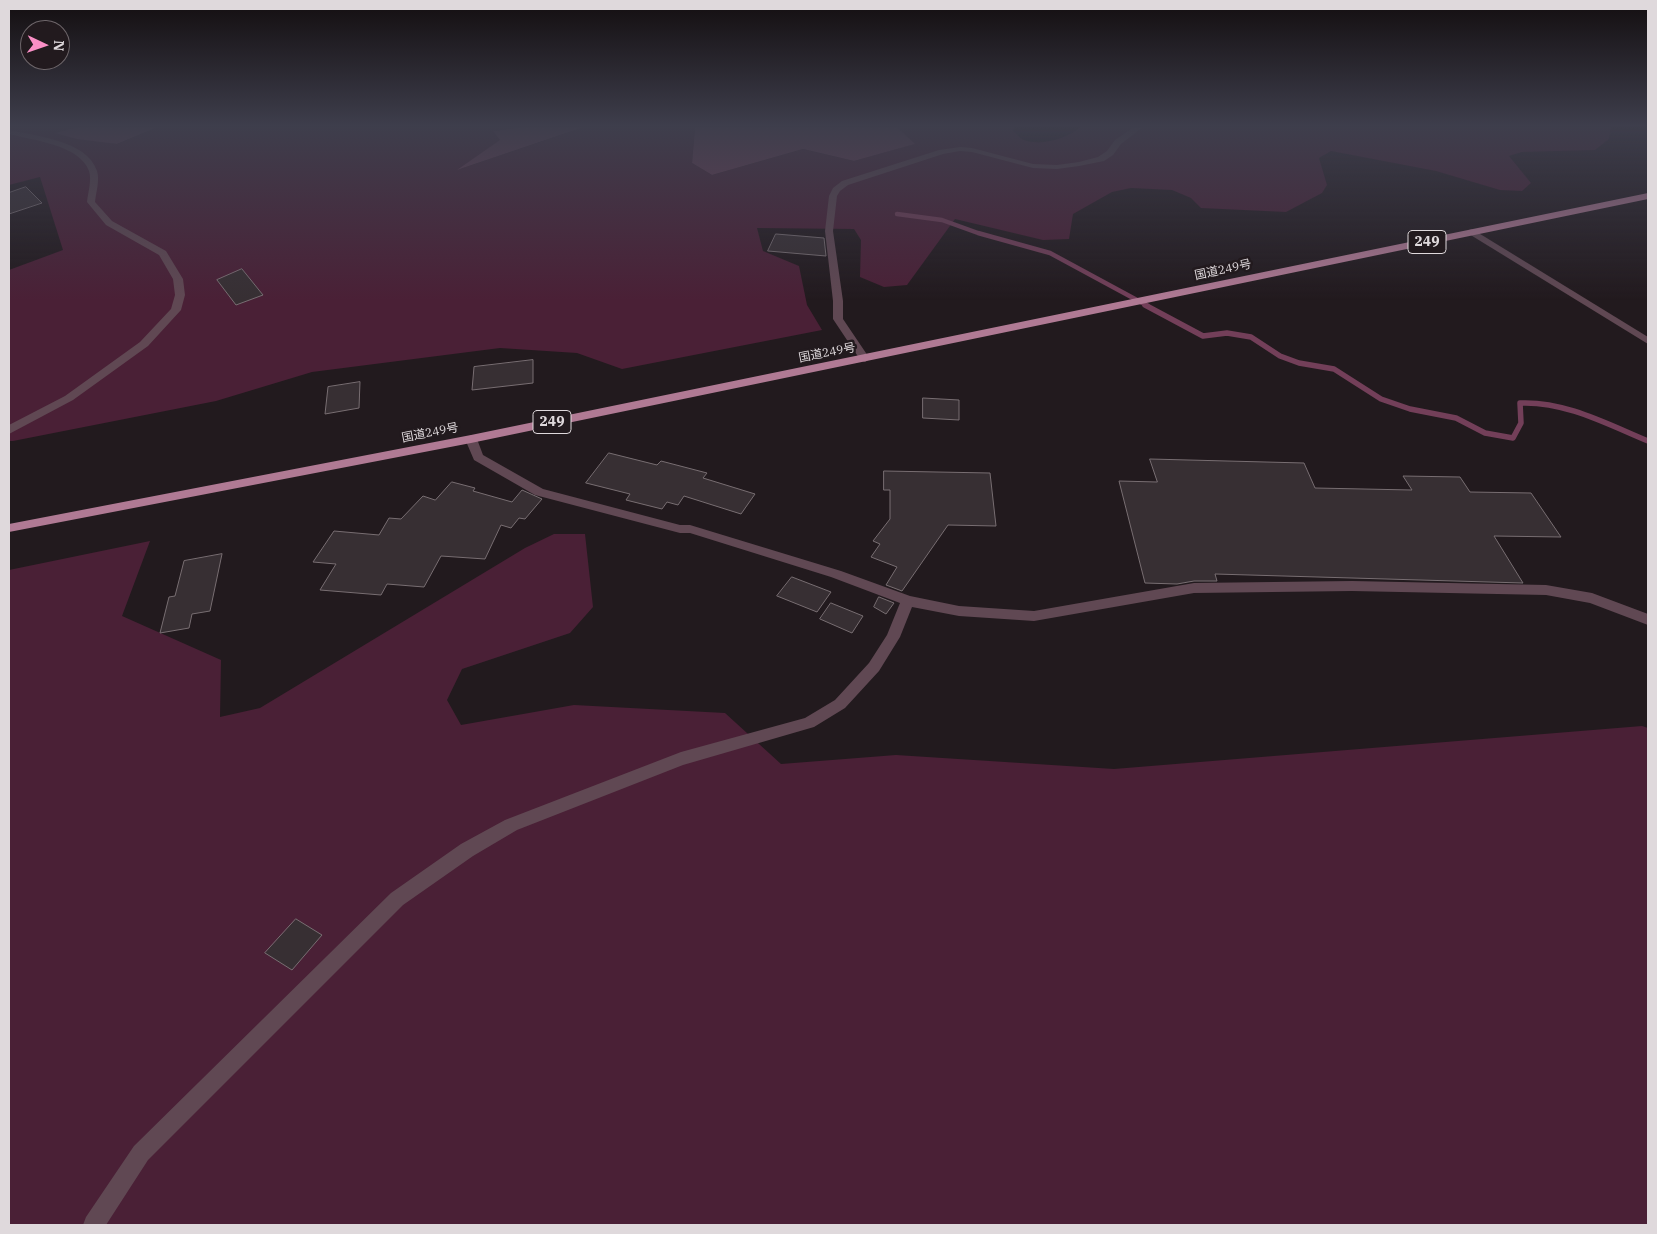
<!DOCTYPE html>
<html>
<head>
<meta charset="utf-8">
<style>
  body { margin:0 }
  #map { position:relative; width:1657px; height:1234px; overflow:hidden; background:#221a1e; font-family:"IBM Plex Serif",serif }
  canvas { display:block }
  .frame { position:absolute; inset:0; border:10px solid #dfd9dc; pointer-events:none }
  .north { position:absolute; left:20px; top:20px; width:50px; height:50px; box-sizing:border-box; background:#221a1e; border:1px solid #6e666a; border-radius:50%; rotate:93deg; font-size:14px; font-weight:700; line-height:20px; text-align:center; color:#dfd9dc }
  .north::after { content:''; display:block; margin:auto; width:18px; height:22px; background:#fa8fc6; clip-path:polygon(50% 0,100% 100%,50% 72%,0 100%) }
</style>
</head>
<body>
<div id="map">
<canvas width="1657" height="1234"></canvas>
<div class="frame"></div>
<div class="north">N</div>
</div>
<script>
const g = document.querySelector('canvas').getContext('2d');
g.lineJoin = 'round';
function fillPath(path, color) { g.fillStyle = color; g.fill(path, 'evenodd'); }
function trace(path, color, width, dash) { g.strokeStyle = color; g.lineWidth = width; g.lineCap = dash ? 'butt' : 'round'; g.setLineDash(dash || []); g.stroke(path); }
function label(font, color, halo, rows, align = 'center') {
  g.font = font + ' "IBM Plex Serif","Noto Sans JP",serif'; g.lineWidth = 5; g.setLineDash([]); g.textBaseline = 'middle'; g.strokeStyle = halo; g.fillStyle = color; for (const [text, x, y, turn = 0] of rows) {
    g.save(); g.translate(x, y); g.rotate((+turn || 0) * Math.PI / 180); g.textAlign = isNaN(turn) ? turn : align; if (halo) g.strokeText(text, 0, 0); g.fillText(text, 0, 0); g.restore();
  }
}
fillPath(new Path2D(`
  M 9,127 L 77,127 L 56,133 L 117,144 L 158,127 L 522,127 L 493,131 L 501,140 L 460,169 L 584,127 L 695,127 L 692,163 L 712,175 L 803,149 L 854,161 L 914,144 L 897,127 L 1014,127 L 1013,131 C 1016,133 1019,137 1022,139 C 1038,147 1068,139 1080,127 L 1611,127 L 1609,139 L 1595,150 L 1522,152 L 1509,156 L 1531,183 L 1522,191 L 1500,190 L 1436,171 L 1331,151 L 1319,158 L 1327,185 L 1322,193 L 1286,212 L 1201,208 L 1191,198 L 1172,190 L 1131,188 L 1112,192 L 1073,214 L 1069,239 L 1043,240 L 955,219 L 907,285 L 884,287 L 860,277 L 861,240 L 854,229 L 757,228 L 763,251 L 799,266 L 807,305 L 822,330 L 622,369 L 577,353 L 500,348 L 312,372 L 216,401 L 13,441 L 9,441 L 9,270 L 63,250 L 40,177 L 9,185 Z
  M 554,534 L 585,534 L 593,607 L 570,633 L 462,669 L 447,700 L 461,725 L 574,705 L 725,713 L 781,764 L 896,755 L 1114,769 L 1642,726 L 1648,728 L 1648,1225 L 9,1225 L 9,570 L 150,541 L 122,616 L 221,660 L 220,717 L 260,708 L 525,548 Z`), '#4a2036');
fillPath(new Path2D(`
  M 77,127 L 158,127 L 117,144 L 77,139 L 55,133 Z
  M 522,127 L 584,127 L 457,170 L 500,140 L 493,131 Z
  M 695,127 L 897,127 L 915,144 L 854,161 L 803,149 L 712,175 L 692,163 Z`), '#733f59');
trace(new Path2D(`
  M 897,214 L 942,220 L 978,233 L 1050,253 L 1148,306`), '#733f59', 4.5);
trace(new Path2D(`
  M 1145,305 L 1203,336 L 1227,333 L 1251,337 L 1280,356 L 1299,363 L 1334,369 L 1381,399 L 1410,409 L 1456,418 L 1485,433 L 1513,438 L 1521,423 L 1520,403 C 1565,401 1607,424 1648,441`), '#733f59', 5.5);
const building = new Path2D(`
  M 26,187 L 42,203 L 9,214 L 9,193 Z
  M 776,234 L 824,238 L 826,256 L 768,251 Z
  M 242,269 L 263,295 L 236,305 L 217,280 Z
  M 533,360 L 533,383 L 472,390 L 474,367 Z
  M 360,382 L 359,408 L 325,414 L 328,387 Z
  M 923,398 L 959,400 L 959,420 L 923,418 Z
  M 609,453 L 657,465 L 661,461 L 707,473 L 703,478 L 755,494 L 741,514 L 684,496 L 678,505 L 667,502 L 662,509 L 626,500 L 630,494 L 586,483 Z
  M 1150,459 L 1304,463 L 1315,488 L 1412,490 L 1403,476 L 1460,477 L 1470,492 L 1531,493 L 1561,537 L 1494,536 L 1523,583 L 1215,574 L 1217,581 L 1194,581 L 1177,584 L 1145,583 L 1119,481 L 1157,482 Z
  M 884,471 L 990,473 L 996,526 L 948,525 L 902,591 L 886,585 L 897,567 L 871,557 L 880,544 L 873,541 L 890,519 L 890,490 L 884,490 Z
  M 452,482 L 475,488 L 473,491 L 512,502 L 522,490 L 542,499 L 525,519 L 519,518 L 511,528 L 501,525 L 485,559 L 441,556 L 424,587 L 387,584 L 381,595 L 320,590 L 336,564 L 313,562 L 334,531 L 379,535 L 389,518 L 401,519 L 423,496 L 435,500 Z
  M 222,554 L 210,611 L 192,614 L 189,628 L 160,633 L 169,597 L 175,596 L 184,561 Z
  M 792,577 L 831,592 L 817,612 L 777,596 Z
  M 879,597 L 894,603 L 886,614 L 874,607 Z
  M 831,603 L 863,616 L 852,633 L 820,619 Z
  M 296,919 L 322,935 L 292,970 L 265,953 Z`);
fillPath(building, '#372f33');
trace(building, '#786e72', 1);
fillPath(new Path2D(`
  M 1134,127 L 1143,127 L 1121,144 L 1113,155 L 1104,161 L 1079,166 L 1057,169 L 1033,168 L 972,152 L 960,151 L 943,154 L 848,185 L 840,191 L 837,196 L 833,231 L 843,301 L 843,319 L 870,359 L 865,362 L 861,361 L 833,319 L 833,301 L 825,231 L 829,196 L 833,188 L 842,181 L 939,150 L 960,147 L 972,148 L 1033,164 L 1057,165 L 1079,162 L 1098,157 L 1107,151 L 1115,140 Z
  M 9,130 C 35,136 87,140 97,171 C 100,180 96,192 95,202 L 112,221 L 166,251 L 183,279 L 185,295 L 181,310 L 148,346 L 73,400 L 9,434 L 9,425 L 65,396 L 140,342 L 171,309 L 175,295 L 173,279 L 159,255 L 106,225 L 87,202 C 88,192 92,180 89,171 C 80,145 32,140 9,134 Z
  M 471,435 L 477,439 L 483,455 L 543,489 L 680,525 L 690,525 L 841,571 L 910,596 L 959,606 L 1034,611 L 1194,583 L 1352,581 L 1546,585 L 1592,593 L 1648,614 L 1648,625 L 1590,603 L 1546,595 L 1352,591 L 1194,593 L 1034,621 L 959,616 L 912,607 L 900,637 L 879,671 L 845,708 L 814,727 L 683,765 L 517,830 L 473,856 L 403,905 L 148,1160 L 106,1225 L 83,1225 L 86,1217 L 134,1146 L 391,893 L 461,844 L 505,820 L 681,752 L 805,718 L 835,700 L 869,663 L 887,635 L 900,603 L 831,577 L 690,533 L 680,533 L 535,495 L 474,460 L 465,439 Z`), '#604853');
fillPath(new Path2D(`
  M 1472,229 L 1648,337 L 1648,344 L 1469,234 L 1469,230 Z`), '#604853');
fillPath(new Path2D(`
  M 1648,193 L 1648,199 L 471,443 L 9,532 L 9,524 L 471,435 Z`), '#b07a94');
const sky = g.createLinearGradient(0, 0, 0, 300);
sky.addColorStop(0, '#130e10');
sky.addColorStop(0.42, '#3e3e4c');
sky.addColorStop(1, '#3e3e4c00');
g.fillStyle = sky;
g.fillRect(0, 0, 1657, 300);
label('12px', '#dfd9dc', '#221a1e', [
  ["国道249号",1223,270,-12],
  ["国道249号",827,353,-11],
  ["国道249号",430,433,-11]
]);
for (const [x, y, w] of [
  [1427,242,38],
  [552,422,38]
]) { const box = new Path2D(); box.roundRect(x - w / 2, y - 11.5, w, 23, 4); g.fillStyle = '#221a1e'; g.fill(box); trace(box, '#dfd9dc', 1); }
label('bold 14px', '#dfd9dc', null, [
  ["249",1427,242],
  ["249",552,422]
]);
</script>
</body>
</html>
